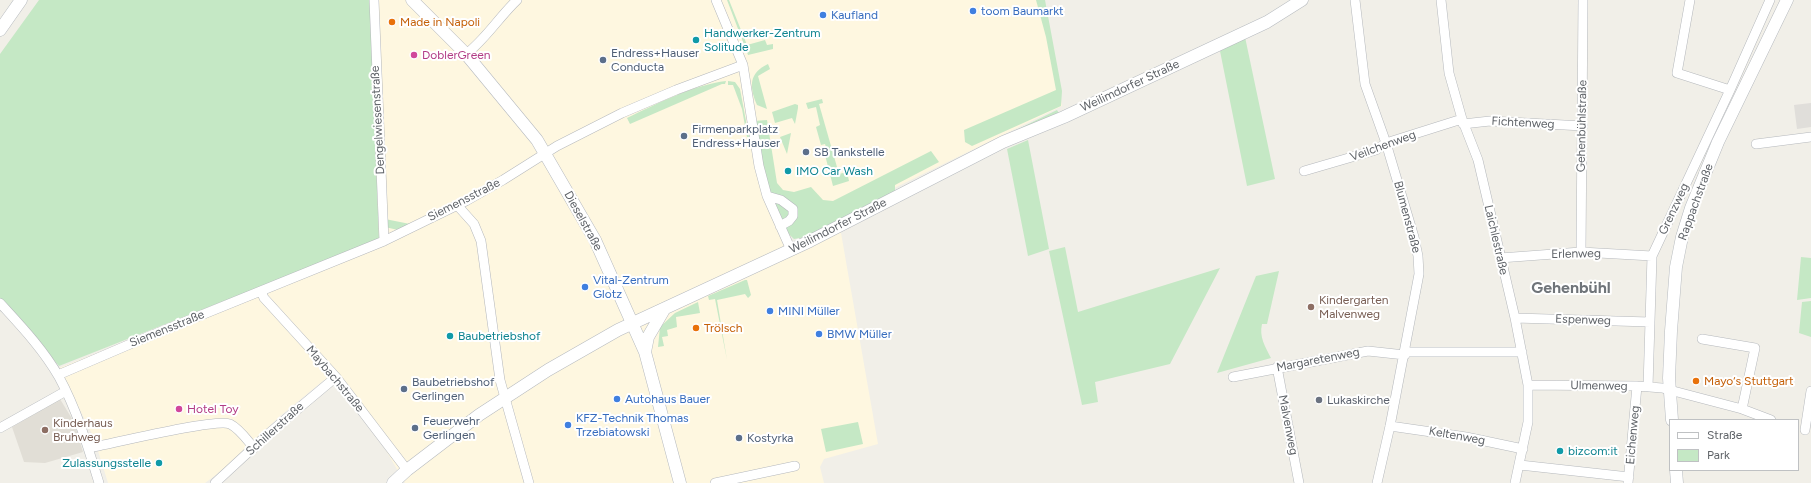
<!DOCTYPE html>
<html>
<head>
<meta charset="utf-8">
<style>
  body { margin:0 }
  #map { position:relative; width:1811px; height:483px; overflow:hidden; background:#f1efe8; font-family:Figtree,sans-serif }
  canvas { display:block }
  .legend { position:absolute; left:1669px; top:419px; width:130px; height:52px; box-sizing:border-box; background:#fff; border:1px solid #bfc1c3; margin:0; padding:5px 7px; list-style:none; font-size:12px; color:#5f6368 }
  .legend li { display:flex; align-items:center; gap:8px; height:20px }
  .legend b { width:20px; border:1px solid #bfc1c3 }
</style>
</head>
<body>
<div id="map">
<canvas width="1811" height="483"></canvas>
<ul class="legend">
<li><b style="height:5px;background:#fff"></b>Straße</li>
<li><b style="height:11px;background:#c5e8c5"></b>Park</li>
</ul>
</div>
<script>
const g = document.querySelector('canvas').getContext('2d');
g.lineJoin = 'round';
function fillPath(path, color) { g.fillStyle = color; g.fill(path, 'evenodd'); }
function trace(path, color, width, dash) { g.strokeStyle = color; g.lineWidth = width; g.lineCap = dash ? 'butt' : 'round'; g.setLineDash(dash || []); g.stroke(path); }
function label(font, color, halo, rows, align = 'center') {
  g.font = font + ' Figtree,sans-serif'; g.lineWidth = 4; g.setLineDash([]); g.textBaseline = 'middle'; g.strokeStyle = halo; g.fillStyle = color; for (const [text, x, y, turn = 0] of rows) {
    g.save(); g.translate(x, y); g.rotate((+turn || 0) * Math.PI / 180); g.textAlign = isNaN(turn) ? turn : align; if (halo) g.strokeText(text, 0, 0); g.fillText(text, 0, 0); g.restore();
  }
}
fillPath(new Path2D(`
  M 372,0 L 1041,0 L 1047,22 L 1062,106 L 835,217 L 786,239 L 791,250 L 837,224 L 841,233 L 878,444 L 824,459 L 820,467 L 824,483 L 405,483 L 371,425 L 337,386 L 324,380 L 280,416 L 225,468 L 205,483 L 108,483 L 94,438 L 59,368 L 254,290 L 375,115 Z`), '#fef7e0');
fillPath(new Path2D(`
  M 1811,103 L 1811,127 L 1797,129 L 1794,105 Z`), '#e0deda');
fillPath(new Path2D(`
  M 60,399 L 74,422 L 83,452 L 45,463 L 24,462 L 12,427 Z`), '#e1ded6');
fillPath(new Path2D(`
  M 39,0 L 370,0 L 379,240 L 59,366 L 0,298 L 0,54 Z
  M 727,0 L 729,0 L 747,45 L 765,40 L 767,45 L 773,44 L 773,49 L 748,55 Z
  M 1036,0 L 1045,0 L 1062,91 L 1061,106 L 972,146 L 965,142 L 964,130 L 1056,90 L 1046,37 Z
  M 1245,37 L 1275,179 L 1247,186 L 1220,51 Z
  M 768,64 L 770,69 L 758,76 L 767,109 L 757,105 C 749,86 749,73 768,64 Z
  M 726,81 L 725,84 L 722,84 L 630,124 L 627,118 C 654,105 696,84 726,81 Z
  M 728,81 L 735,82 L 740,89 L 749,137 L 747,137 L 742,109 L 733,85 L 728,85 Z
  M 822,99 L 823,103 L 819,104 L 839,174 L 847,172 L 849,181 L 833,186 L 825,155 L 828,153 L 825,144 L 821,145 L 816,127 L 820,125 L 816,107 L 808,109 L 806,103 Z
  M 795,104 L 798,105 L 798,108 L 795,124 L 792,118 L 775,123 L 772,112 Z
  M 1057,110 L 1060,115 L 1008,134 Z
  M 767,120 L 777,183 L 783,190 L 794,192 L 811,187 L 823,200 L 833,201 L 931,151 L 939,162 L 895,185 L 895,193 L 824,234 L 794,239 L 780,226 L 767,196 L 753,121 Z
  M 791,133 L 787,154 L 780,137 Z
  M 1028,140 L 1049,249 L 1028,256 L 1007,149 Z
  M 385,219 L 410,224 L 398,230 L 385,227 Z
  M 1065,247 L 1078,312 L 1220,268 L 1170,364 L 1095,382 L 1098,402 L 1082,405 L 1049,251 Z
  M 1801,257 L 1811,258 L 1811,298 L 1797,300 Z
  M 1279,271 L 1267,324 L 1262,324 C 1259,337 1265,346 1271,358 L 1217,373 L 1256,276 Z
  M 745,280 L 747,280 L 751,295 L 748,298 L 745,294 L 717,300 L 727,360 L 715,299 L 709,300 L 708,296 Z
  M 1811,301 L 1811,337 L 1799,333 L 1802,302 Z
  M 698,302 L 700,313 L 676,317 L 677,327 L 667,330 L 668,336 L 662,337 L 664,346 L 658,347 L 660,327 L 675,313 Z
  M 858,422 L 863,444 L 826,452 L 821,429 Z`), '#c5e8c5');
const street = new Path2D(`
  M 374,0 L 384,241
  M 716,0 L 743,65 L 759,166 L 767,196 L 791,250
  M 1355,0 L 1365,84 L 1386,143 L 1414,237 L 1418,256 L 1419,274 L 1390,426 L 1377,483
  M 1441,0 L 1449,73 L 1462,119 L 1478,160 L 1515,318 L 1528,385 L 1528,422 L 1515,483
  M 1690,0 L 1677,73 L 1730,90
  M 466,54 C 485,40 499,17 517,0
  M 1463,124 L 1490,121 L 1583,126
  M 1756,144 L 1811,137
  M 1304,171 L 1376,150 L 1386,143 L 1462,119
  M 767,196 L 781,200 L 793,209 L 793,216 L 789,221 L 780,226
  M 457,205 L 474,224 L 481,241 L 500,380 L 529,483
  M 1581,252 L 1583,0
  M 1500,258 L 1581,252 L 1652,256
  M 261,291 L 264,298 L 336,377 L 407,470
  M 0,303 C 21,326 43,349 59,377 C 77,410 88,447 99,483
  M 1515,318 L 1650,322
  M 1702,339 L 1755,348 L 1742,409
  M 1405,352 L 1522,352
  M 1277,367 L 1299,483
  M 58,375 L 135,342 L 384,241 L 466,201 L 503,180 L 557,146 L 622,113 L 676,90 L 743,65
  M 1233,377 L 1368,351 L 1405,355
  M 1528,385 L 1637,386 L 1662,388 L 1742,409 L 1771,420
  M 1648,387 L 1652,256 L 1730,90 L 1770,0
  M 1390,426 L 1466,437 L 1523,449
  M 0,428 L 66,391
  M 1805,430 L 1811,391
  M 89,448 C 111,444 215,418 230,424 C 240,429 247,440 254,448
  M 1520,465 L 1629,477
  M 215,483 L 268,434 L 336,377
  M 715,483 L 795,466
  M 1628,483 L 1637,386`);
const secondary = new Path2D(`
  M 412,0 L 466,54 L 537,140 L 595,240 L 645,352 L 680,483
  M 0,30 L 21,0
  M 645,352 L 648,337 L 665,308
  M 1672,420 L 1669,378 L 1671,331 L 1676,267 L 1682,237 L 1691,208 L 1718,142 L 1787,0
  M 1676,470 L 1677,483
  M 393,483 L 407,470 L 479,415 L 548,370 L 618,330 L 810,241 L 1003,142 L 1064,117 L 1267,22 L 1302,0`);
trace(street, '#b5b8bc', 10);
trace(secondary, '#b6babf', 13);
trace(street, '#fff', 9);
trace(secondary, '#fff', 12);
for (const [x, y, r, color] of [
  [973,11,4,"#3f7fe0"],
  [823,15,4,"#3f7fe0"],
  [392,22,4,"#e8710a"],
  [696,40,4,"#0f9aa8"],
  [414,55,4,"#d1479c"],
  [603,60,4,"#5c6f8a"],
  [684,136,4,"#5c6f8a"],
  [806,152,4,"#5c6f8a"],
  [788,171,4,"#0f9aa8"],
  [585,287,4,"#3f7fe0"],
  [1311,307,4,"#8d6e63"],
  [770,311,4,"#3f7fe0"],
  [696,328,4,"#e8710a"],
  [819,334,4,"#3f7fe0"],
  [450,336,4,"#0f9aa8"],
  [1696,381,4,"#e8710a"],
  [404,389,4,"#5c6f8a"],
  [617,399,4,"#3f7fe0"],
  [1319,400,4,"#6b7280"],
  [179,409,4,"#d1479c"],
  [568,425,4,"#3f7fe0"],
  [415,428,4,"#5c6f8a"],
  [45,430,4,"#8d6e63"],
  [739,438,4,"#5c6f8a"],
  [1560,451,4,"#0f9aa8"],
  [159,463,4,"#0f9aa8"]
]) { const dot = new Path2D(); dot.arc(x, y, r, 0, 2 * Math.PI); g.fillStyle = color; g.fill(dot); trace(dot, '#fff', 1.5); }
label('12px', '#366cbe', '#fff', [
  ["toom Baumarkt",981,11],
  ["Kaufland",831,15],
  ["Vital-Zentrum",593,280],
  ["Glotz",593,294],
  ["MINI Müller",778,311],
  ["BMW Müller",827,334],
  ["Autohaus Bauer",625,399],
  ["KFZ-Technik Thomas",576,418],
  ["Trzebiatowski",576,432]
], 'left');
label('12px', '#c56008', '#fff', [
  ["Made in Napoli",400,22],
  ["Trölsch",704,328],
  ["Mayo‘s Stuttgart",1704,381]
], 'left');
label('12px', '#0d838f', '#fff', [
  ["Handwerker-Zentrum",704,33],
  ["Solitude",704,47],
  ["IMO Car Wash",796,171],
  ["Baubetriebshof",458,336],
  ["bizcom:it",1568,451],
  ["Zulassungsstelle",151,463,"right"]
], 'left');
label('12px', '#4e5e75', '#fff', [
  ["Endress+Hauser",611,53],
  ["Conducta",611,67],
  ["Firmenparkplatz",692,129],
  ["Endress+Hauser",692,143],
  ["SB Tankstelle",814,152],
  ["Baubetriebshof",412,382],
  ["Gerlingen",412,396],
  ["Feuerwehr",423,421],
  ["Gerlingen",423,435],
  ["Kostyrka",747,438]
], 'left');
label('12px', '#b23c85', '#fff', [
  ["DoblerGreen",422,55],
  ["Hotel Toy",187,409]
], 'left');
label('12px', '#5f6368', '#fff', [
  ["Weilimdorfer Straße",1130,86,-25],
  ["Dengelwiesenstraße",378,120,-93],
  ["Fichtenweg",1523,123,3],
  ["Gehenbühlstraße",1582,126,-89],
  ["Veilchenweg",1383,146,-20],
  ["Siemensstraße",464,200,-27],
  ["Rappachstraße",1696,202,-70],
  ["Grenzweg",1674,209,-65],
  ["Blumenstraße",1407,217,75],
  ["Dieselstraße",583,221,61],
  ["Weilimdorfer Straße",838,226,-27],
  ["Laichlestraße",1496,240,77],
  ["Erlenweg",1576,254,-1],
  ["Espenweg",1583,320,2],
  ["Siemensstraße",167,329,-22],
  ["Margaretenweg",1318,360,-11],
  ["Maybachstraße",335,379,50],
  ["Ulmenweg",1599,386,1],
  ["Malvenweg",1288,425,79],
  ["Schillerstraße",275,429,-42],
  ["Eichenweg",1633,435,-85],
  ["Keltenweg",1457,436,10]
]);
label('12px', '#785e54', '#fff', [
  ["Kindergarten",1319,300],
  ["Malvenweg",1319,314],
  ["Kinderhaus",53,423],
  ["Bruhweg",53,437]
], 'left');
label('12px', '#5b616d', '#fff', [
  ["Lukaskirche",1327,400]
], 'left');
label('bold 16px', '#70757a', '#fff', [
  ["Gehenbühl",1571,288]
]);
</script>
</body>
</html>
